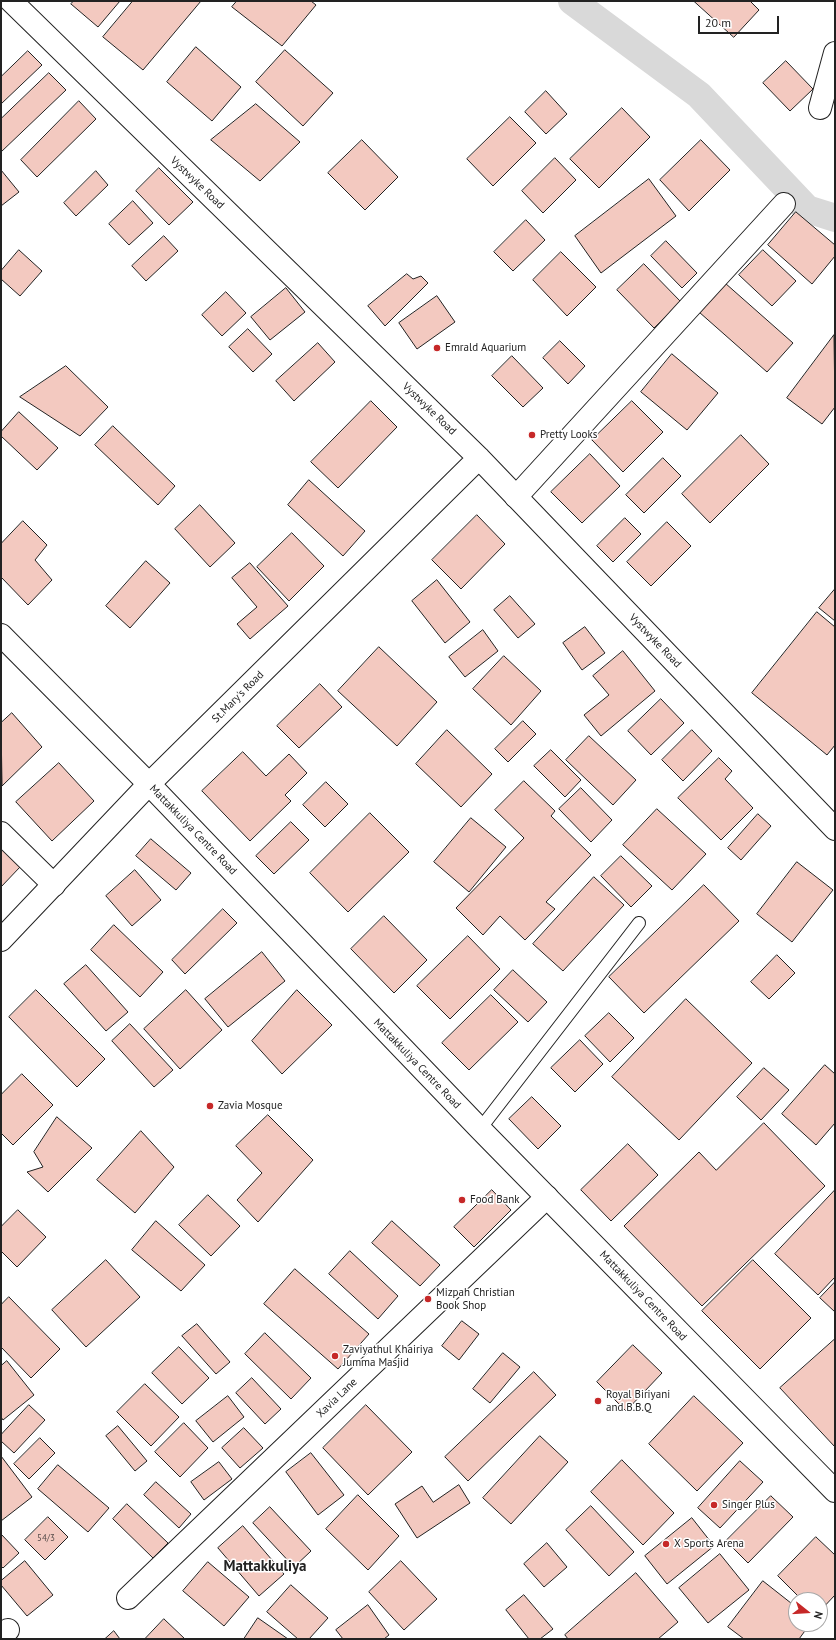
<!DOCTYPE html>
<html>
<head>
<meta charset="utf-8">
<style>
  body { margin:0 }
  #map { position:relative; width:836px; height:1640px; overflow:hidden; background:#fff; font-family:"PT Sans",sans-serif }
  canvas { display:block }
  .frame { position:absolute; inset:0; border:2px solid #222; pointer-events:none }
  .north { position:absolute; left:788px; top:1592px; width:40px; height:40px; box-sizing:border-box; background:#fff; border:1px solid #a7a7a7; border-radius:50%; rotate:107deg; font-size:11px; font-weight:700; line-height:16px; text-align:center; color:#222 }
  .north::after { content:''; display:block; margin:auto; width:14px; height:18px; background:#c62828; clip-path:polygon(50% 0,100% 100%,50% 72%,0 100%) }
  .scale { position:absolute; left:698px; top:16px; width:81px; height:18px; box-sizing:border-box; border:2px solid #222; border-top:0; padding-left:5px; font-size:12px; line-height:14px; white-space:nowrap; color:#222; -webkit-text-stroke:3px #fff; paint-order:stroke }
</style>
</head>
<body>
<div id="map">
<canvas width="836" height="1640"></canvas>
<div class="frame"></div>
<div class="north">N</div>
<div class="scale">20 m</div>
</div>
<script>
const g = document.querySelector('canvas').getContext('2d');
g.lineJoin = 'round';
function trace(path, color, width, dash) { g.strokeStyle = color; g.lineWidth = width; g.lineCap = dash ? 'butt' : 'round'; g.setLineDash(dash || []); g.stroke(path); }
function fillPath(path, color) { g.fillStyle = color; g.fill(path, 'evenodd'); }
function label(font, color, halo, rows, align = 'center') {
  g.font = font + ' "PT Sans",sans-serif'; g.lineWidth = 3; g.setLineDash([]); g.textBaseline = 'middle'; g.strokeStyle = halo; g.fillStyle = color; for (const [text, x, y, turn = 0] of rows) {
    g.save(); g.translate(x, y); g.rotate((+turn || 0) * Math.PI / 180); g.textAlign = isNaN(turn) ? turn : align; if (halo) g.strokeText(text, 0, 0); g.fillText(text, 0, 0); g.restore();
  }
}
trace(new Path2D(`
  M 572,1 L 699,95 L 807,209 L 835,218`), '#d9d9d9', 28);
const building = new Path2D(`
  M 74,1 L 120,1 L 98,27 L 71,4 Z
  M 133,1 L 201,1 L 143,70 L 103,37 Z
  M 237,1 L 311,1 L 316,5 L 282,46 L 232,7 Z
  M 694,1 L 750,1 L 759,10 L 734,37 Z
  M 196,47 L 241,87 L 212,121 L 167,82 Z
  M 285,50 L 333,93 L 303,126 L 256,82 Z
  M 28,51 L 42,65 L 1,104 L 1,77 Z
  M 786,61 L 813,89 L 790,111 L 763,83 Z
  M 49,73 L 66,90 L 1,152 L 1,119 Z
  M 546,91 L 567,114 L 546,134 L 525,112 Z
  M 79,101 L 96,119 L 37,177 L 21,160 Z
  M 256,104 L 300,142 L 260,181 L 211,140 Z
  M 622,108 L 650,137 L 599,188 L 570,159 Z
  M 510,117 L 536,143 L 493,186 L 467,159 Z
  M 362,140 L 398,177 L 365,210 L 328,173 Z
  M 701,140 L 730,170 L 689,211 L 660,180 Z
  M 555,158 L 576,180 L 543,213 L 522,191 Z
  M 159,168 L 193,202 L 169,225 L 136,191 Z
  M 1,170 L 19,192 L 1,206 Z
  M 96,171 L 108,185 L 76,216 L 64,203 Z
  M 649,179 L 676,216 L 601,273 L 575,236 Z
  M 133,201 L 153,223 L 129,245 L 109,224 Z
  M 796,212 L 835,245 L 835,256 L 812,284 L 768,245 Z
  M 526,220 L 545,240 L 513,271 L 494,252 Z
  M 164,236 L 178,251 L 146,281 L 132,266 Z
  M 666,241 L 697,273 L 682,288 L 651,256 Z
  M 19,250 L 42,271 L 20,296 L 1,279 L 1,271 Z
  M 763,250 L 796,281 L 772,306 L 739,275 Z
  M 561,252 L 596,287 L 567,316 L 533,280 Z
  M 644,264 L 681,302 L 654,328 L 617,290 Z
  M 407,274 L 413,279 L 421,276 L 428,283 L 385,326 L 368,306 Z
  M 725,283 L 793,343 L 767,372 L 699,312 Z
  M 286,288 L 305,312 L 270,340 L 251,317 Z
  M 226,292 L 246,313 L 222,336 L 202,315 Z
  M 437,296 L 455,322 L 417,349 L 399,323 Z
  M 248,329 L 272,354 L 253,372 L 229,347 Z
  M 834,335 L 835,407 L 822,424 L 787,398 Z
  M 560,341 L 585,366 L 568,384 L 543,358 Z
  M 318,343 L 335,362 L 294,401 L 276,381 Z
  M 672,354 L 718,393 L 687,430 L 641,392 Z
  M 512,356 L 543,388 L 523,407 L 492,376 Z
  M 66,366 L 108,407 L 80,436 L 20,397 Z
  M 371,401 L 397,427 L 338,488 L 311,462 Z
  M 632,401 L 663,432 L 623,472 L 592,440 Z
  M 19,412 L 58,448 L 37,470 L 1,436 L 1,432 Z
  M 113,426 L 175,486 L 158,505 L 95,445 Z
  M 741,435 L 769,464 L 710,523 L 682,494 Z
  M 590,454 L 620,486 L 582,523 L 551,492 Z
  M 663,458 L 681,476 L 644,513 L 626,495 Z
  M 309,480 L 365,531 L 343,556 L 288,505 Z
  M 200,505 L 235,543 L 210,567 L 175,529 Z
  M 477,515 L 505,544 L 461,589 L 432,560 Z
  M 625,518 L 641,534 L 613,562 L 597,546 Z
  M 23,521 L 47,545 L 35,560 L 52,580 L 28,605 L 1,577 L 1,544 Z
  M 667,522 L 691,546 L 651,586 L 627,562 Z
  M 292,533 L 324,566 L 289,601 L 257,567 Z
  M 146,561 L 170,583 L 130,628 L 106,606 Z
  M 250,563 L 288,606 L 250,639 L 237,624 L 257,607 L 232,578 Z
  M 437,580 L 470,622 L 445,643 L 412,601 Z
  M 835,589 L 835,621 L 819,608 Z
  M 510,596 L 535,624 L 518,638 L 494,610 Z
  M 817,612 L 835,627 L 835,745 L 827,755 L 752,693 Z
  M 585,627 L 605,653 L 582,670 L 563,643 Z
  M 483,630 L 498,651 L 465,677 L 449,657 Z
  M 379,647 L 437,702 L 397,746 L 338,691 Z
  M 623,651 L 655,691 L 601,736 L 584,715 L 609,695 L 593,676 Z
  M 504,656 L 541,691 L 511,725 L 473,689 Z
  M 320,684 L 342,707 L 299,748 L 277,726 Z
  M 661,699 L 684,723 L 651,755 L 628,731 Z
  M 12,713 L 42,747 L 2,786 L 1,723 Z
  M 523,721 L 536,734 L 508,762 L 495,749 Z
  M 447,730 L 492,774 L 461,807 L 416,764 Z
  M 692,730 L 712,751 L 683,781 L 662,760 Z
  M 589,736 L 636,780 L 613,805 L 566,760 Z
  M 551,750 L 581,780 L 565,797 L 534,766 Z
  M 243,752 L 266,776 L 289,754 L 307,773 L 285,795 L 291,801 L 250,841 L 202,791 Z
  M 719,758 L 732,771 L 725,779 L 753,808 L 721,840 L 678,798 Z
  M 59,763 L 94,801 L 52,841 L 16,802 Z
  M 524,781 L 555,811 L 551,816 L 591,855 L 546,902 L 555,909 L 525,940 L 500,916 L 483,935 L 456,908 L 524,838 L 495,810 Z
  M 326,782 L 348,804 L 325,827 L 303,805 Z
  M 581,788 L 612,820 L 591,842 L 559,809 Z
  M 657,809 L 706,854 L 672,890 L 623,845 Z
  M 370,813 L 409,852 L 348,912 L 310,873 Z
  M 758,814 L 771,826 L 741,860 L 728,848 Z
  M 471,818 L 506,847 L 469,892 L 434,862 Z
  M 291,822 L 309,840 L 274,874 L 256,856 Z
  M 151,839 L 191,873 L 176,890 L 136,856 Z
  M 1,848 L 20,867 L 1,887 Z
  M 621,856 L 652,886 L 631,907 L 601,876 Z
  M 797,862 L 833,890 L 792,942 L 757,914 Z
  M 135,870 L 161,900 L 132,926 L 106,896 Z
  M 594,877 L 624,905 L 563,971 L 533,944 Z
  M 704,885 L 739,921 L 644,1013 L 609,977 Z
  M 223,909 L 237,923 L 185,974 L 172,960 Z
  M 384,916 L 427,960 L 394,993 L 351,949 Z
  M 114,925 L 163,972 L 140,997 L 91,950 Z
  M 468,936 L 500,969 L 450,1019 L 417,986 Z
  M 262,952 L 285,981 L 228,1027 L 205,999 Z
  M 777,955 L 795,973 L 769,999 L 751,982 Z
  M 86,965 L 128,1012 L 106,1031 L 64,984 Z
  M 513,970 L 547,1002 L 528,1022 L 494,990 Z
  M 36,990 L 105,1059 L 77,1087 L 9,1017 Z
  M 186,990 L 222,1030 L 180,1069 L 144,1029 Z
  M 297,990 L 332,1025 L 282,1074 L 252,1041 Z
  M 491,995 L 518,1022 L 469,1070 L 442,1043 Z
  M 686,999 L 752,1063 L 679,1140 L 612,1077 Z
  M 609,1013 L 634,1038 L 610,1062 L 585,1036 Z
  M 130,1024 L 173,1070 L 154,1087 L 112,1041 Z
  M 580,1040 L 603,1064 L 575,1092 L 551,1068 Z
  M 825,1065 L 835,1074 L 835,1123 L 816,1145 L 782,1114 Z
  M 764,1068 L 789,1090 L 761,1120 L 737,1097 Z
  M 22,1074 L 53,1105 L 13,1145 L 1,1133 L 1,1095 Z
  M 532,1097 L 561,1126 L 538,1149 L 509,1119 Z
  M 268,1115 L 313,1160 L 258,1222 L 237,1200 L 262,1173 L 236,1146 Z
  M 57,1117 L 92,1148 L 48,1192 L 27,1172 L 43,1167 L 34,1152 Z
  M 764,1123 L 825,1186 L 702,1306 L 624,1226 L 699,1152 L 716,1170 Z
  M 141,1131 L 174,1167 L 135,1213 L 97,1180 Z
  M 628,1144 L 658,1175 L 611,1221 L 581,1190 Z
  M 492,1190 L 511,1210 L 474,1247 L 454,1227 Z
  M 835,1190 L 835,1277 L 818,1295 L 775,1254 Z
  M 208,1195 L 240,1226 L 211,1256 L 179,1225 Z
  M 18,1210 L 46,1237 L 17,1267 L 1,1251 L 1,1227 Z
  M 156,1221 L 205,1265 L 181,1291 L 132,1250 Z
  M 392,1221 L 440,1265 L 420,1286 L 372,1243 Z
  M 350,1251 L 398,1296 L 378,1319 L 329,1274 Z
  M 106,1260 L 140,1297 L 86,1347 L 52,1310 Z
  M 753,1260 L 811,1318 L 760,1369 L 702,1311 Z
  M 295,1269 L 369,1334 L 338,1369 L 264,1304 Z
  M 835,1282 L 835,1312 L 820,1298 Z
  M 9,1297 L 60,1349 L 31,1378 L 1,1347 L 1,1305 Z
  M 462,1321 L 479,1334 L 459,1360 L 442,1346 Z
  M 197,1324 L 230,1362 L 216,1374 L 182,1336 Z
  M 265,1333 L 311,1378 L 291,1399 L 245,1354 Z
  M 835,1339 L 835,1447 L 780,1388 Z
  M 633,1345 L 662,1373 L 626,1411 L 597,1382 Z
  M 179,1347 L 209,1378 L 182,1404 L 152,1373 Z
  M 503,1353 L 520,1367 L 490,1403 L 473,1389 Z
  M 7,1361 L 34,1395 L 3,1420 L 1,1417 L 1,1366 Z
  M 534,1372 L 556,1395 L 468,1481 L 445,1457 Z
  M 252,1378 L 281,1409 L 265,1424 L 236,1393 Z
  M 145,1384 L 179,1417 L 151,1446 L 117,1412 Z
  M 228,1396 L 244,1417 L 213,1442 L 196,1421 Z
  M 694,1396 L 743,1443 L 697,1491 L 649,1444 Z
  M 29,1405 L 45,1420 L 14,1453 L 1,1441 L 1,1435 Z
  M 366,1405 L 412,1452 L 368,1495 L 323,1448 Z
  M 184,1423 L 208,1448 L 180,1477 L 155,1452 Z
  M 118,1426 L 147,1461 L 135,1471 L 106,1436 Z
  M 244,1428 L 263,1448 L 240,1468 L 222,1448 Z
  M 540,1436 L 568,1462 L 511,1524 L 483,1498 Z
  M 40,1438 L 55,1453 L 29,1479 L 14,1464 Z
  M 311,1453 L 344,1495 L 318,1515 L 286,1472 Z
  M 1,1456 L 32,1497 L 1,1521 Z
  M 622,1460 L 674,1513 L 643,1545 L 591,1492 Z
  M 740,1461 L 763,1482 L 720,1528 L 698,1508 Z
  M 219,1462 L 232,1479 L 204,1500 L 191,1482 Z
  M 58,1465 L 109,1508 L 88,1532 L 38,1489 Z
  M 156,1482 L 191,1514 L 179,1528 L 144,1495 Z
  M 459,1485 L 470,1503 L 417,1538 L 395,1504 L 422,1486 L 433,1502 Z
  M 358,1495 L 399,1536 L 368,1570 L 326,1529 Z
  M 771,1496 L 793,1517 L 748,1563 L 726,1541 Z
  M 127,1504 L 168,1543 L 153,1558 L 113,1519 Z
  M 591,1506 L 634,1552 L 609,1576 L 566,1530 Z
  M 270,1507 L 311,1551 L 294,1567 L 253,1523 Z
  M 48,1517 L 68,1537 L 45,1560 L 25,1540 Z
  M 692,1518 L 714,1546 L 667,1584 L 645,1556 Z
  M 243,1526 L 284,1574 L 259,1596 L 218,1548 Z
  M 1,1534 L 19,1553 L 3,1568 L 1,1566 Z
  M 816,1537 L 835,1555 L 835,1595 L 820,1611 L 820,1600 L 802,1600 L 778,1576 Z
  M 547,1543 L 567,1567 L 544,1587 L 524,1564 Z
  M 720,1554 L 749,1590 L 708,1623 L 679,1588 Z
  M 25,1561 L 53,1595 L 27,1616 L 1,1585 L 1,1581 Z
  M 401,1561 L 437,1599 L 404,1630 L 369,1592 Z
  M 208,1562 L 249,1597 L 224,1626 L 183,1591 Z
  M 636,1573 L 678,1622 L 658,1639 L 568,1639 L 565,1635 Z
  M 763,1581 L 796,1607 L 796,1624 L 810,1624 L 799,1639 L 744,1639 L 728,1627 Z
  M 291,1585 L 328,1618 L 309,1639 L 298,1639 L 267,1612 Z
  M 524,1595 L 553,1629 L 540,1639 L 529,1639 L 506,1610 Z
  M 368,1605 L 389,1635 L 384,1639 L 343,1639 L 336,1630 Z
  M 258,1618 L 288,1639 L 244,1639 Z
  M 164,1619 L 185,1639 L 145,1639 Z
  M 114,1631 L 120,1639 L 105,1639 Z`);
fillPath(building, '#f3c9c0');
trace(building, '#222', 1);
const service = new Path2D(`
  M 480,1129 L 639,923`);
const minor = new Path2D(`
  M 820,108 L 835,53
  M 516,497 L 784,204
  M 1,833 L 54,885
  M 128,1598 L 547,1197
  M 1,1637 L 8,1630`);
const tertiary = new Path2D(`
  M 11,1 L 479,458 L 835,829
  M 1,940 L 149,784 L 479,458`);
const primary = new Path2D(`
  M 1,635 L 149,784 L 480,1129 L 835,1491`);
trace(service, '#222', 14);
trace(minor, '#222', 24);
trace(tertiary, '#222', 24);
trace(primary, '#222', 24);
trace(service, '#fff', 12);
trace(minor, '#fff', 22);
trace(tertiary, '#fff', 22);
trace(primary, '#fff', 22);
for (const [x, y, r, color] of [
  [437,348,4,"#c62828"],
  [532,435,4,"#c62828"],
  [210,1106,4,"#c62828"],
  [462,1200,4,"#c62828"],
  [428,1299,4,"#c62828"],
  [335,1356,4,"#c62828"],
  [598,1401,4,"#c62828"],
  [714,1505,4,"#c62828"],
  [666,1544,4,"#c62828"]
]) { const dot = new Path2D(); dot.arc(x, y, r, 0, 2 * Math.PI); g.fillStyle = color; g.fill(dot); trace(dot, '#fff', 1.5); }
label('9px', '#564c4a', null, [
  ["54/3",46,1538]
]);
label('11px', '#222', '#fff', [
  ["Vystwyke Road",197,183,44],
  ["Vystwyke Road",429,409,44],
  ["Vystwyke Road",655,641,46],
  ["St.Mary's Road",238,697,-45],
  ["Mattakkuliya Centre Road",193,830,46],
  ["Mattakkuliya Centre Road",417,1064,46],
  ["Mattakkuliya Centre Road",643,1296,46],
  ["Xavia Lane",337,1398,-44]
]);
label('11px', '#222', '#fff', [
  ["Emrald Aquarium",445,348],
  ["Pretty Looks",540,435],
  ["Zavia Mosque",218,1106],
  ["Food Bank",470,1200],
  ["Mizpah Christian",436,1293],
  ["Book Shop",436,1306],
  ["Zaviyathul Khairiya",343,1350],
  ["Jumma Masjid",343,1363],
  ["Royal Biriyani",606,1395],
  ["and B.B.Q",606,1408],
  ["Singer Plus",722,1505],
  ["X Sports Arena",674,1544]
], 'left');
label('bold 15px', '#222', '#fff', [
  ["Mattakkuliya",265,1567]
]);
</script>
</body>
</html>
